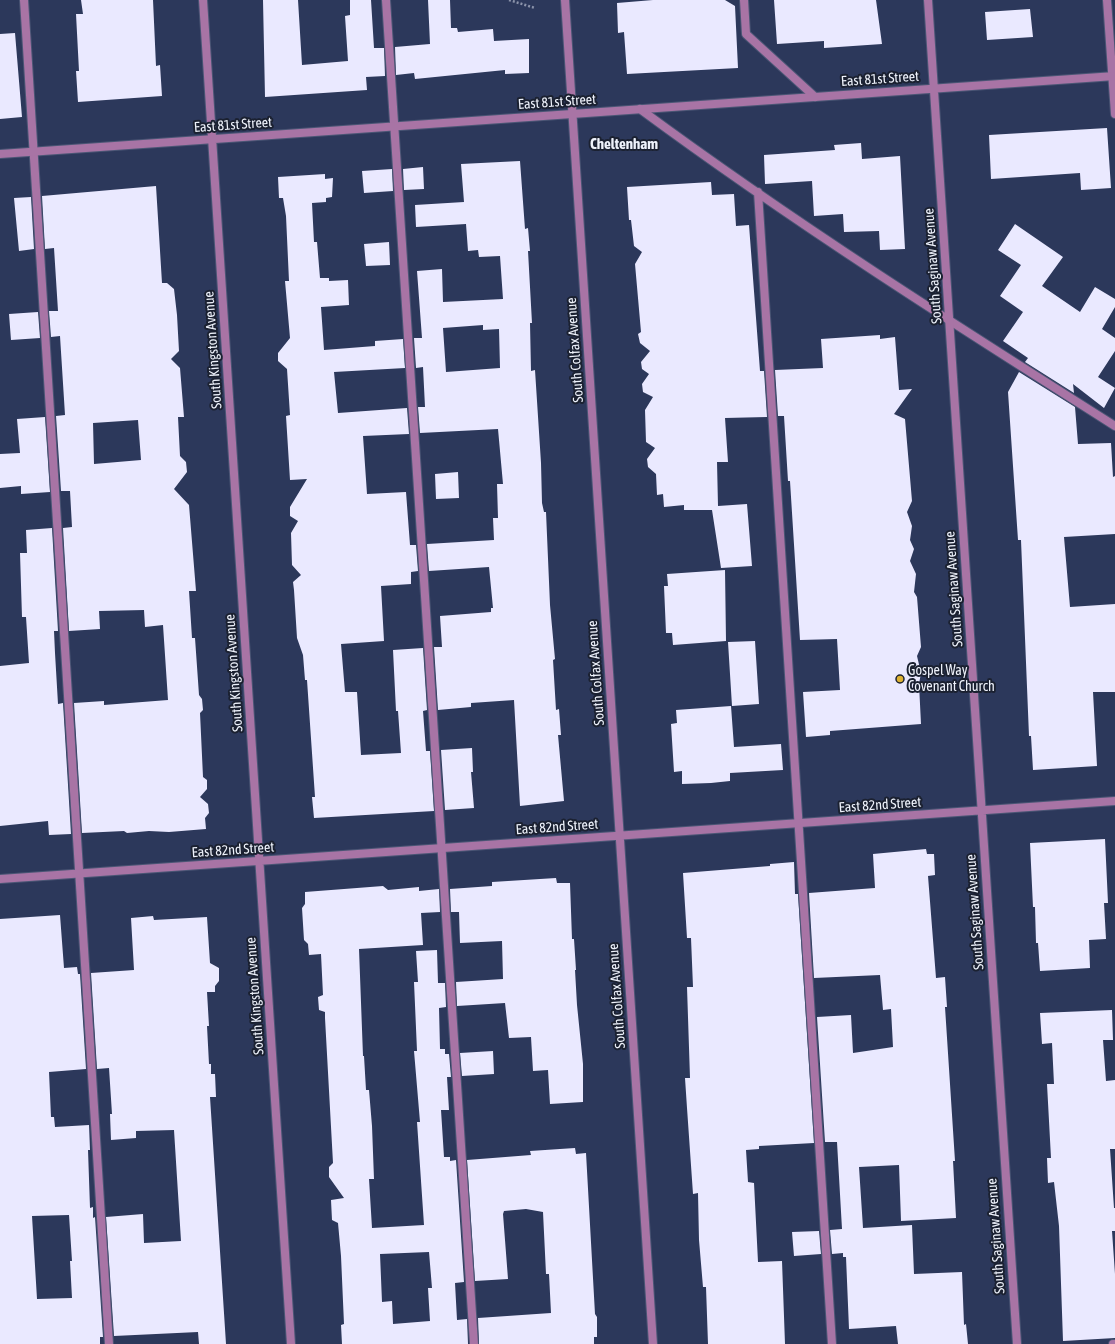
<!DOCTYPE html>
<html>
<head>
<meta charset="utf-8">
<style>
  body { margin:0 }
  canvas { display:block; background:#2c385b }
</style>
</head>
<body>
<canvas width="1115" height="1344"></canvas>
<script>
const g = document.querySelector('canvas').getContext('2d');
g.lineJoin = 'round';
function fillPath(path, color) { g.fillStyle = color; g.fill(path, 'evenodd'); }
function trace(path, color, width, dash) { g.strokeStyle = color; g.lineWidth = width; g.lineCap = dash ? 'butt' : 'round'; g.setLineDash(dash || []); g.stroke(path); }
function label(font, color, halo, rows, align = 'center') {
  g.font = font + ' "Asap Condensed",sans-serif'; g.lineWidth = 4; g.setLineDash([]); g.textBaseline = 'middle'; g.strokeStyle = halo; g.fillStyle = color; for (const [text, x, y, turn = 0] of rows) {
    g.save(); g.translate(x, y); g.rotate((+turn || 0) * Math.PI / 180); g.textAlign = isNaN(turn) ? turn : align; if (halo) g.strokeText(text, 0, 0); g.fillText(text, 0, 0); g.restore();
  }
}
fillPath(new Path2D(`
  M 81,0 L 153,0 L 156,66 L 160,65 L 162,96 L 78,102 L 76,71 L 79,71 L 76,14 L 83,14 Z
  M 263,0 L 298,0 L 302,65 L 348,61 L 345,16 L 350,15 L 350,0 L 371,0 L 374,48 L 384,48 L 385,76 L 366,77 L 367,90 L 265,97 Z
  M 428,0 L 450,0 L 451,28 L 457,28 L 458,32 L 493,29 L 494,41 L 529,39 L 529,73 L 505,74 L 505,70 L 415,79 L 414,73 L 396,75 L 395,47 L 430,44 Z
  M 653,0 L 725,0 L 735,6 L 738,68 L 627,74 L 624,32 L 618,33 L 617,3 Z
  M 774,0 L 876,0 L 882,44 L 824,48 L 824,41 L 777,44 Z
  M 1030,9 L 1033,37 L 987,40 L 985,12 Z
  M 15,33 L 22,117 L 0,119 L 0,34 Z
  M 1107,128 L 1111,188 L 1081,190 L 1080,173 L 991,179 L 989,135 Z
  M 861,143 L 862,159 L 900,156 L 905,249 L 880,250 L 879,231 L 844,232 L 843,214 L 814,216 L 812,181 L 765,184 L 764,155 L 835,150 L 834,145 Z
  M 520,161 L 525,229 L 528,228 L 530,251 L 528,251 L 532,323 L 530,323 L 531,371 L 535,370 L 541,463 L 542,503 L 544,512 L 546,512 L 550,605 L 555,659 L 553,660 L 556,710 L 559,709 L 561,735 L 558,735 L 564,801 L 520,806 L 514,700 L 471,703 L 471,707 L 438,710 L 434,647 L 442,647 L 440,616 L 491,612 L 491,608 L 493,608 L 489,567 L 429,571 L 427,544 L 494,540 L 493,518 L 498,518 L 497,484 L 503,484 L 498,429 L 420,433 L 418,407 L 425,407 L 423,367 L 416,368 L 414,338 L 422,338 L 417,271 L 442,269 L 443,302 L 503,299 L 500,256 L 479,257 L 478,250 L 468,251 L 466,224 L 416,227 L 415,205 L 464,202 L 461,164 ZM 483,325 L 483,330 L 499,329 L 500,368 L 446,372 L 443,328 Z
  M 423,167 L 424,189 L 404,190 L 403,169 Z
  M 392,169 L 393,191 L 364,193 L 362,171 Z
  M 325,174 L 325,179 L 333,178 L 332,197 L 326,198 L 326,202 L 312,203 L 314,242 L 317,242 L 320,278 L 329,278 L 329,281 L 348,280 L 349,305 L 321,307 L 324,350 L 375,346 L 375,341 L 403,339 L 405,368 L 334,372 L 338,413 L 407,408 L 409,434 L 363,436 L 367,494 L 406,492 L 410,545 L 416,545 L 418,571 L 411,572 L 411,584 L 381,586 L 384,641 L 341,644 L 345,692 L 357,692 L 361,755 L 401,753 L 398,711 L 396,711 L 393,650 L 423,648 L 427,710 L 423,711 L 426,751 L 430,751 L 434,811 L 314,818 L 312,797 L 315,797 L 307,680 L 305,680 L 303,655 L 297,638 L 294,590 L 293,582 L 301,575 L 292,565 L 291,533 L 298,521 L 290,516 L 290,507 L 307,479 L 290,480 L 286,416 L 290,415 L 287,369 L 278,361 L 278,353 L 290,338 L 285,281 L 289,281 L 286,216 L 283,198 L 279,198 L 278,177 Z
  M 711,182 L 712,195 L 734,194 L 736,226 L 749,225 L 760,371 L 764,371 L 767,417 L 725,418 L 728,462 L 717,462 L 718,506 L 747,504 L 752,566 L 721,568 L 712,510 L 684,510 L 684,505 L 664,507 L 663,494 L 657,495 L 656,474 L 648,467 L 647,459 L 655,448 L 646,442 L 645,410 L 653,397 L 643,392 L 642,384 L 649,374 L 642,369 L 641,362 L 650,351 L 640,343 L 638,334 L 641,332 L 635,264 L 642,252 L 634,246 L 631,220 L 629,220 L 627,187 Z
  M 156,186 L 162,283 L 167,283 L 174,289 L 177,315 L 179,351 L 171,359 L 180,368 L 184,417 L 178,417 L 180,456 L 186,462 L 187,472 L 174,489 L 189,505 L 196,591 L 189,591 L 192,638 L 195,638 L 199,695 L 202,699 L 203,710 L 200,713 L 203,777 L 207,780 L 207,789 L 200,797 L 208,804 L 209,813 L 205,818 L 206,829 L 169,832 L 149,831 L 127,833 L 124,831 L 82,833 L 74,703 L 104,701 L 104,705 L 168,700 L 163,625 L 145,627 L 144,610 L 99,611 L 100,629 L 69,631 L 63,528 L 72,527 L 70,491 L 61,491 L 56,416 L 65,415 L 60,336 L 51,337 L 49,311 L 58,311 L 54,248 L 45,249 L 42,196 ZM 138,420 L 141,460 L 94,464 L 93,423 Z
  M 31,197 L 34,249 L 19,251 L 14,198 Z
  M 1015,224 L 1063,257 L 1042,286 L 1080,312 L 1095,287 L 1115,299 L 1115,307 L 1102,329 L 1115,338 L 1115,351 L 1098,377 L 1115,388 L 1104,408 L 1073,384 L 1074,393 L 1025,362 L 1028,358 L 1003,341 L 1023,312 L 1000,296 L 1021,265 L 998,250 Z
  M 389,242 L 390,265 L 366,266 L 364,244 Z
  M 38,312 L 40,338 L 11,340 L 9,314 Z
  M 880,335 L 880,339 L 895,337 L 899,390 L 912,389 L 894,414 L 905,419 L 912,501 L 907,512 L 912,526 L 910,540 L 914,549 L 910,561 L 916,574 L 914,592 L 917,597 L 921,647 L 917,656 L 921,673 L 919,684 L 921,724 L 830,731 L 830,735 L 806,737 L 803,692 L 840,690 L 837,639 L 800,640 L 790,481 L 788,481 L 784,416 L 778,416 L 775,370 L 823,368 L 821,339 Z
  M 1019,372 L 1075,407 L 1078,444 L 1111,443 L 1113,477 L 1115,476 L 1115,534 L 1064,537 L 1070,607 L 1115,604 L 1115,692 L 1093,692 L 1097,766 L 1033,770 L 1031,736 L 1029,736 L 1021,540 L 1018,540 L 1008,392 Z
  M 45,417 L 50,492 L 21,494 L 21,486 L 0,488 L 0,454 L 20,453 L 17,419 Z
  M 458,472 L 459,498 L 436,499 L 435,474 Z
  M 52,528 L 58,631 L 54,631 L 55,653 L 58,704 L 63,703 L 71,834 L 49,835 L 48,821 L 0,826 L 0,666 L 29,663 L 26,617 L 22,617 L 20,553 L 27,553 L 26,530 Z
  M 725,570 L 726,641 L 673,645 L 672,633 L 666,633 L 664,586 L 668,586 L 667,574 Z
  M 755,641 L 759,704 L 732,706 L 728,642 Z
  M 731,706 L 734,747 L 781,744 L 783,770 L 730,773 L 730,781 L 711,783 L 682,784 L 682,771 L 674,772 L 671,724 L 677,723 L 676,710 Z
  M 472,748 L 473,772 L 471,772 L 474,808 L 445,810 L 441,750 Z
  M 1105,839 L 1108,903 L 1104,903 L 1106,939 L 1089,940 L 1090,968 L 1040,971 L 1038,943 L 1036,943 L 1035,907 L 1033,907 L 1030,843 Z
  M 926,849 L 927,854 L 934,854 L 935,875 L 928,876 L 936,978 L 945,977 L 947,1007 L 945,1007 L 955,1161 L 953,1161 L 956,1218 L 901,1221 L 899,1165 L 859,1167 L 863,1228 L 912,1225 L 914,1274 L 962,1272 L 964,1325 L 966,1324 L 968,1344 L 898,1344 L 896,1326 L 849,1329 L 846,1257 L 843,1257 L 843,1253 L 832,1254 L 830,1230 L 842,1229 L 837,1142 L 825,1142 L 817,1017 L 851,1015 L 853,1053 L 893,1047 L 891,1009 L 883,1010 L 880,975 L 814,978 L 809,893 L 875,888 L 873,854 Z
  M 794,862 L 795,894 L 798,894 L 814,1143 L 759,1146 L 759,1149 L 746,1150 L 748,1182 L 754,1183 L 758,1262 L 782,1261 L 785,1344 L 708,1344 L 706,1287 L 703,1287 L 699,1240 L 698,1193 L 693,1194 L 687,1108 L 685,1078 L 690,1078 L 687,987 L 693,987 L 691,938 L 687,938 L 683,873 L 770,866 L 770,864 Z
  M 556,878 L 557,883 L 570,883 L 572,939 L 574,939 L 576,970 L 575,970 L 577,1005 L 583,1064 L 583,1102 L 550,1104 L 548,1070 L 533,1071 L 531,1037 L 509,1038 L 505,1003 L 457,1006 L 456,982 L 503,979 L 502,941 L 460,943 L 459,912 L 451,912 L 450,889 L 492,886 L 492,882 Z
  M 383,886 L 388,890 L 419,887 L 419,891 L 439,889 L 440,912 L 421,913 L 423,945 L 359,949 L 363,1056 L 364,1056 L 366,1090 L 369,1090 L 372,1126 L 374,1179 L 369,1179 L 372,1228 L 424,1225 L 417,1122 L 420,1122 L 414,1051 L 417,1051 L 414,982 L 418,982 L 416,951 L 437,950 L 438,983 L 445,983 L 446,1007 L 439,1008 L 440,1049 L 445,1049 L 445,1054 L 449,1054 L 451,1077 L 447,1077 L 449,1110 L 441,1110 L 444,1157 L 450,1157 L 450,1161 L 456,1160 L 464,1282 L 455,1283 L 457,1320 L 467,1319 L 468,1344 L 342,1344 L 341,1325 L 344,1324 L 341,1256 L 338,1223 L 332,1220 L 331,1200 L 344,1198 L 329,1177 L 329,1167 L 333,1163 L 325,1018 L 325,1012 L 319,1010 L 318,997 L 323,995 L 321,954 L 309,955 L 308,944 L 304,940 L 302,908 L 305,904 L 305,892 ZM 429,1252 L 432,1288 L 428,1288 L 430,1321 L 393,1324 L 392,1301 L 382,1302 L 380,1254 Z
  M 60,915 L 64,968 L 77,967 L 78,974 L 80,974 L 86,1069 L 49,1072 L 51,1117 L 54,1117 L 55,1127 L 89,1125 L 90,1150 L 88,1150 L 90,1208 L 93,1207 L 93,1218 L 95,1217 L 103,1337 L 100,1337 L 100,1344 L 0,1344 L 0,919 ZM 69,1215 L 72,1261 L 70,1261 L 72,1298 L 37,1299 L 32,1216 Z
  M 153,916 L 154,920 L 207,917 L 210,963 L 219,968 L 219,981 L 215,986 L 215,992 L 207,992 L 209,1026 L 207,1026 L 209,1064 L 211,1064 L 211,1074 L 215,1074 L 216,1097 L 210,1097 L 226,1344 L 199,1344 L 198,1332 L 114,1336 L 106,1217 L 143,1214 L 144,1243 L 181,1241 L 174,1130 L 136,1131 L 136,1138 L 111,1140 L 110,1114 L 112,1114 L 109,1068 L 97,1069 L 91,973 L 134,970 L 131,918 Z
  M 1112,1010 L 1113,1040 L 1103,1040 L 1106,1081 L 1115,1080 L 1115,1149 L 1110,1149 L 1114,1208 L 1115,1208 L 1115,1231 L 1112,1231 L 1115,1274 L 1115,1338 L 1063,1341 L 1059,1226 L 1054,1182 L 1048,1183 L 1047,1158 L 1051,1158 L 1047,1084 L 1054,1084 L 1052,1043 L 1042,1044 L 1040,1013 Z
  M 493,1051 L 494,1074 L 462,1076 L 460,1053 Z
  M 575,1148 L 576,1154 L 586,1153 L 595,1314 L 597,1317 L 597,1337 L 594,1337 L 594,1344 L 479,1344 L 478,1318 L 551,1313 L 549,1274 L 546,1274 L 543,1212 L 526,1209 L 504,1211 L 503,1214 L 508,1279 L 475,1281 L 467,1160 L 531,1155 L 530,1151 Z
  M 819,1231 L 821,1254 L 794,1256 L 792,1232 Z`), '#eae9ff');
const lane = new Path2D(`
  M 24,0 L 109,1344
  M 386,0 L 474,1344
  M 744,0 L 746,34 L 815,97
  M 1107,0 L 1115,114
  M 640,109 C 793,222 954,324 1115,426
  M 758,192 L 832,1344
  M 1113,1344 L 1115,1344`);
const street = new Path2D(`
  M 203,0 L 291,1344
  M 565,0 L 653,1344
  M 928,0 L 1017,1344
  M 0,154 L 1115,76
  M 0,879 L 1115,801`);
trace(lane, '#4b5675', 10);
trace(street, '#4b5675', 10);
trace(new Path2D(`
  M 509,0 L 535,8`), '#8b93aa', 2.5, [2, 2]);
trace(lane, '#a874a5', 8);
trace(street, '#a874a5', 8);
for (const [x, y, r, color] of [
  [900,679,4,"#ddb233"]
]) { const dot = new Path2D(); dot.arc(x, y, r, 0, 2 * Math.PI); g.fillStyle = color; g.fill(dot); trace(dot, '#1b2131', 1.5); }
label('14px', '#eef2fb', '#1b2131', [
  ["East 81st Street",880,79,-4],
  ["East 81st Street",557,102,-4],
  ["East 81st Street",233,125,-4],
  ["South Saginaw Avenue",933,266,-94],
  ["South Kingston Avenue",213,350,-94],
  ["South Colfax Avenue",575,350,-94],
  ["South Saginaw Avenue",954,589,-94],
  ["South Kingston Avenue",234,673,-94],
  ["South Colfax Avenue",596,673,-94],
  ["East 82nd Street",880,805,-4],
  ["East 82nd Street",557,827,-4],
  ["East 82nd Street",233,850,-4],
  ["South Saginaw Avenue",975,912,-94],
  ["South Kingston Avenue",255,996,-94],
  ["South Colfax Avenue",617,996,-94],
  ["South Saginaw Avenue",996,1236,-94]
]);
label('14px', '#eef2fb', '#1b2131', [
  ["Gospel Way",908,671],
  ["Covenant Church",908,687]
], 'left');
label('bold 15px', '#eef2fb', '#1b2131', [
  ["Cheltenham",624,144]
]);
</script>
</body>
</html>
